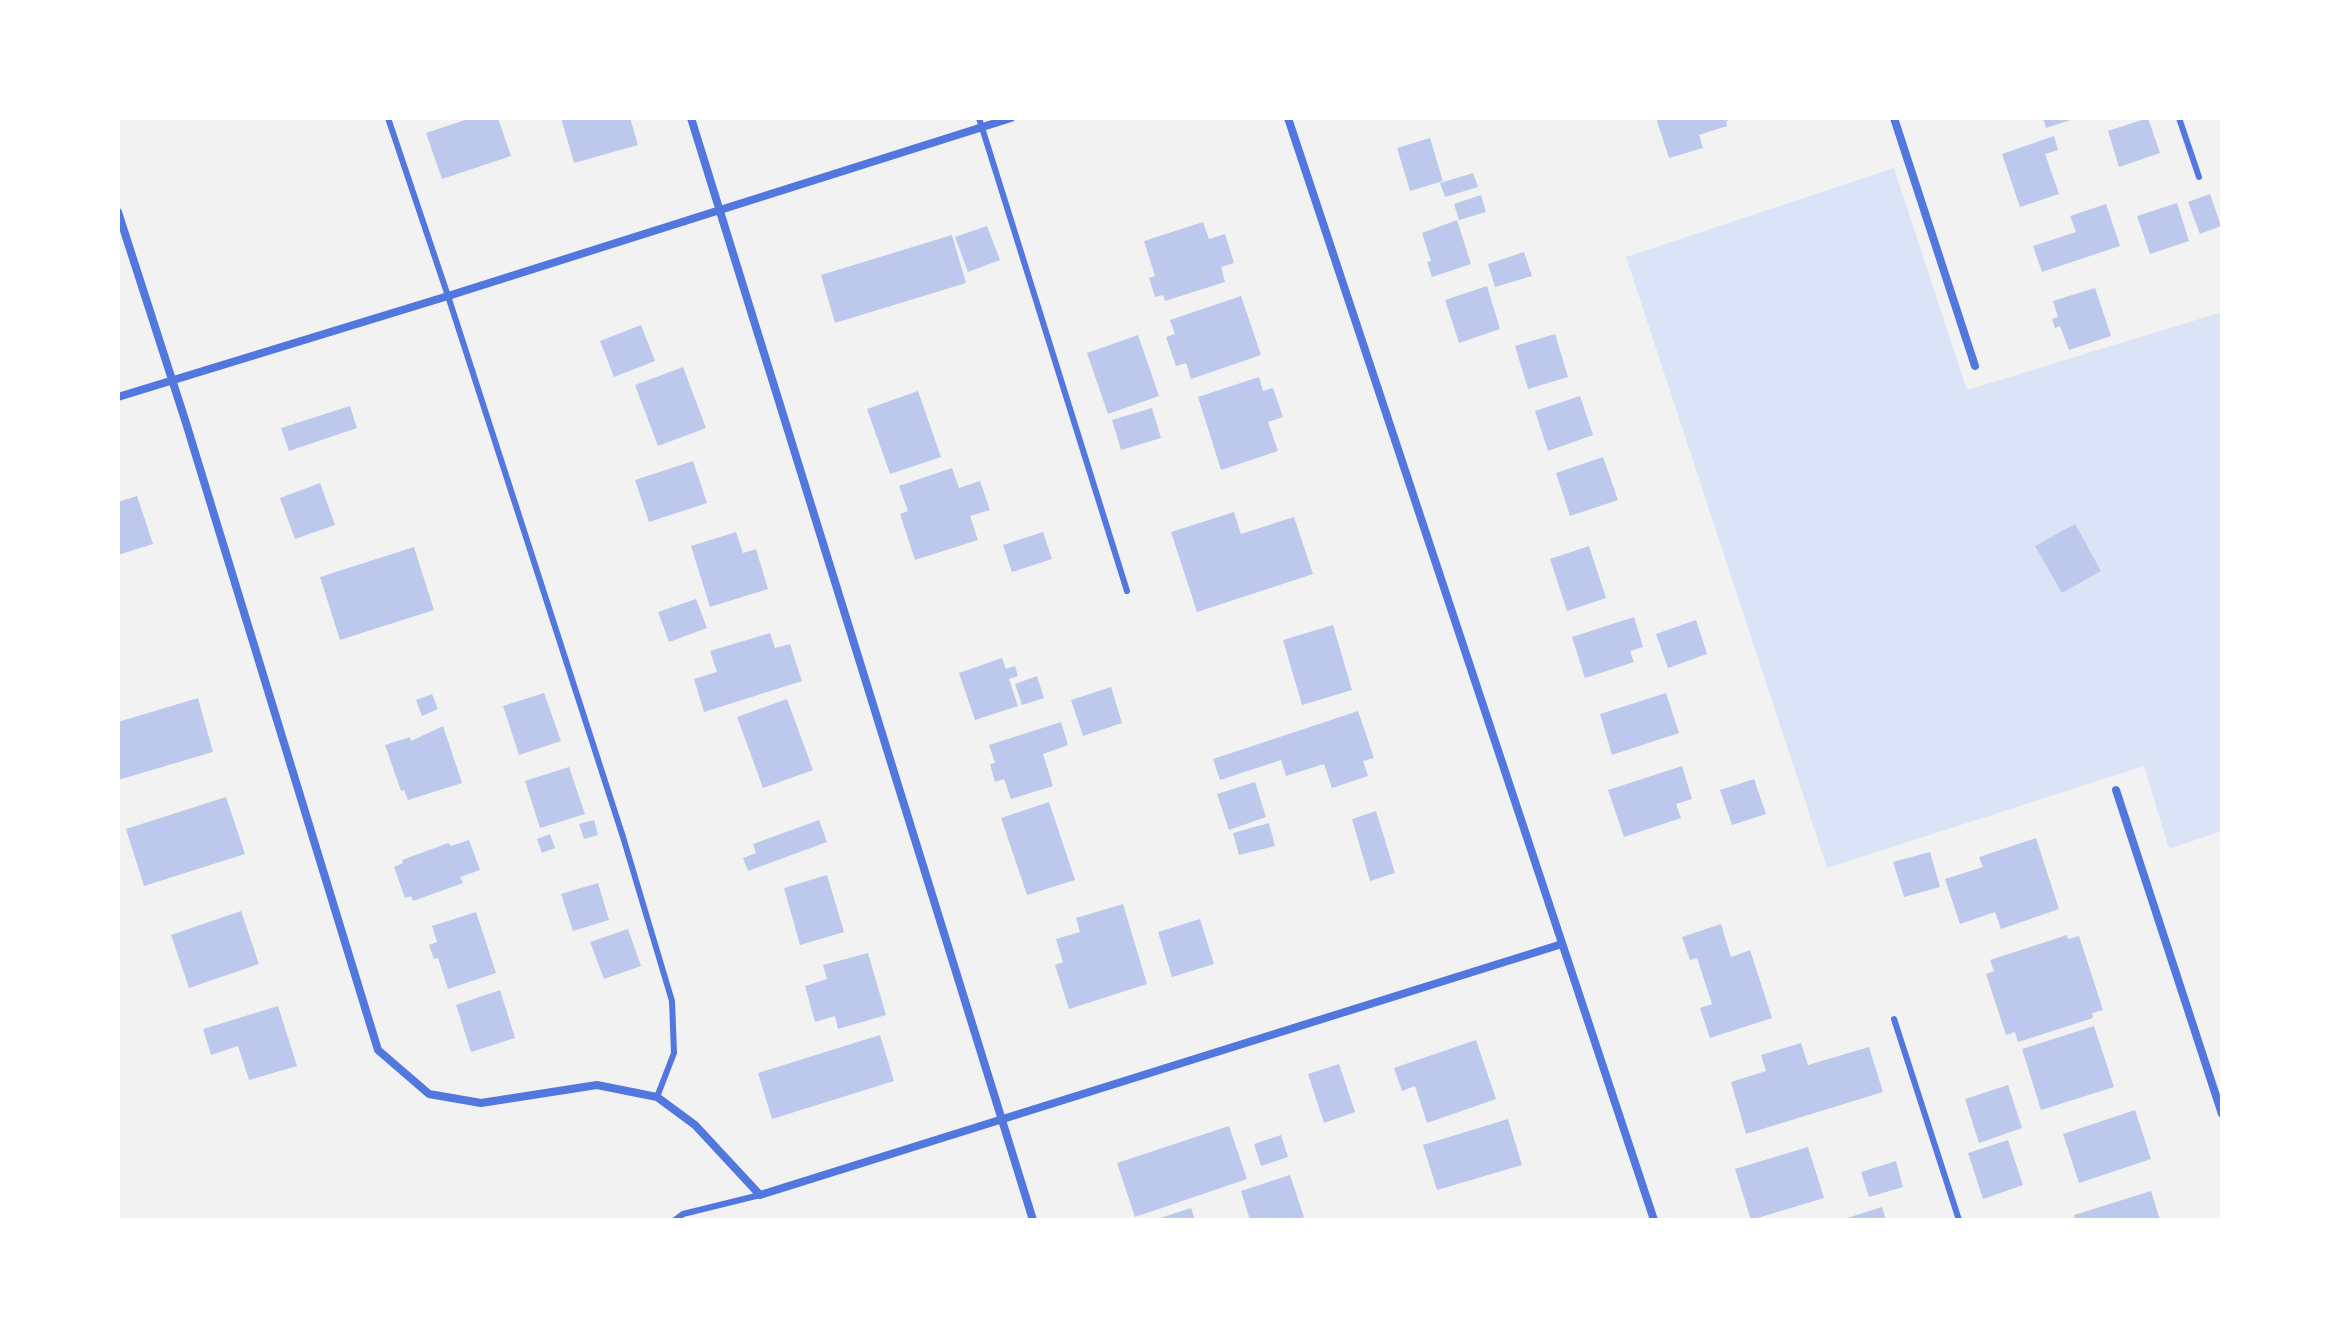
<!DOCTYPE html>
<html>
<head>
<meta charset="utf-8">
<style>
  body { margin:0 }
  #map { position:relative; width:2340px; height:1338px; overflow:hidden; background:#f2f2f2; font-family:"IBM Plex Serif",serif }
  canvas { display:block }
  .frame { position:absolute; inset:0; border:120px solid #fff; pointer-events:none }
</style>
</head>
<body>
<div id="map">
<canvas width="2340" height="1338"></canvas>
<div class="frame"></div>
</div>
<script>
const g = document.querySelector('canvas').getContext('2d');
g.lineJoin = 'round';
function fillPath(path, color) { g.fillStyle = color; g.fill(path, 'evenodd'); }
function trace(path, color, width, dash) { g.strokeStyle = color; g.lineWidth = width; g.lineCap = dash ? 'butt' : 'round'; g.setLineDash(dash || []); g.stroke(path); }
fillPath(new Path2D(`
  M 1894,168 L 1967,390 L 2222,312 L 2222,831 L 2169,849 L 2144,766 L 1827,868 L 1626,257 Z`), '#dbe4f7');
fillPath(new Path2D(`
  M 471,118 L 498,118 L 511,156 L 442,179 L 426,133 Z
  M 561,118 L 630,118 L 638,145 L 574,163 Z
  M 1656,118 L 1734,118 L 1734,119 L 1726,121 L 1727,126 L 1699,135 L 1703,148 L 1669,158 Z
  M 2043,118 L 2074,118 L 2074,119 L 2046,128 Z
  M 2148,118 L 2160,153 L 2119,167 L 2108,131 Z
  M 2054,136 L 2058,150 L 2045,154 L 2059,194 L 2020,207 L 2002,154 Z
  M 1430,138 L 1443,181 L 1410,191 L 1397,148 Z
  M 1473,173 L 1478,187 L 1445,197 L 1440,183 Z
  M 2210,194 L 2221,226 L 2200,234 L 2188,202 Z
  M 1481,195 L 1486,212 L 1459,220 L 1454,204 Z
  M 2177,203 L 2189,241 L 2150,254 L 2137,216 Z
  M 2106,204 L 2120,246 L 2042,272 L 2033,246 L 2076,232 L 2070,216 Z
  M 1457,220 L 1471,264 L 1432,277 L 1427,262 L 1431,261 L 1422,233 Z
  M 1203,222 L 1209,239 L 1225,234 L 1234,263 L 1221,267 L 1225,282 L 1165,301 L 1163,295 L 1155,297 L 1149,278 L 1155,276 L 1144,241 Z
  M 987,226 L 1000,260 L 968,272 L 955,237 Z
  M 952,235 L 966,283 L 835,323 L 821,275 Z
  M 1524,252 L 1532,276 L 1495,287 L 1488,264 Z
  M 1487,286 L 1500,329 L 1459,343 L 1445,300 Z
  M 2095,288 L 2111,336 L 2069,350 L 2060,326 L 2055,328 L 2052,319 L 2058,317 L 2053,301 Z
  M 1241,296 L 1261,355 L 1191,379 L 1186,363 L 1176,366 L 1166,337 L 1175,334 L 1170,320 Z
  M 641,325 L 655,361 L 614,377 L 600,341 Z
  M 1555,334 L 1568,377 L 1528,389 L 1515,346 Z
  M 1138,335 L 1159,396 L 1108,414 L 1087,353 Z
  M 683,367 L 706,428 L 658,446 L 635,385 Z
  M 1259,377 L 1263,391 L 1273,388 L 1283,417 L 1268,422 L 1278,451 L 1221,470 L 1198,397 Z
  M 918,391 L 941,457 L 890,474 L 867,409 Z
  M 1580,396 L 1593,435 L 1548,451 L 1535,411 Z
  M 350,406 L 357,428 L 289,451 L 281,428 Z
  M 1152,408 L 1161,438 L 1121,450 L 1112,420 Z
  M 1603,457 L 1618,500 L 1570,516 L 1556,473 Z
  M 693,461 L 707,503 L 649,522 L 635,480 Z
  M 952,468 L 959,488 L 980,481 L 990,510 L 970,516 L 978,540 L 915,560 L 900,514 L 908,511 L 899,486 Z
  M 320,483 L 335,525 L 295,539 L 280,498 Z
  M 137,496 L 153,544 L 118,555 L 118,502 Z
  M 1234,512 L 1241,534 L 1294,517 L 1313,574 L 1197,612 L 1171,532 Z
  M 2075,524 L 2101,571 L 2062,593 L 2035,546 Z
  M 736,532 L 743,553 L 756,549 L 768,589 L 710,607 L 691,546 Z
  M 1043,532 L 1052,559 L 1012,572 L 1003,545 Z
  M 1589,546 L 1606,598 L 1567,611 L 1550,559 Z
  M 414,547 L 434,610 L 340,640 L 320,577 Z
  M 696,599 L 707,628 L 669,642 L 658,612 Z
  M 1634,617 L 1643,647 L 1630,651 L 1634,662 L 1585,678 L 1572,637 Z
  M 1696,620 L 1707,654 L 1668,668 L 1656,634 Z
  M 1333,625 L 1352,690 L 1302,705 L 1283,640 Z
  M 770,633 L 775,648 L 790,644 L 802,681 L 704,712 L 694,679 L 717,672 L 710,651 Z
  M 1002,658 L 1006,669 L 1015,666 L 1018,676 L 1009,679 L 1018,706 L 975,720 L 959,673 Z
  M 1037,676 L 1044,698 L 1022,705 L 1015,684 Z
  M 1111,687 L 1122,723 L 1083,736 L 1071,700 Z
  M 544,693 L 561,741 L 519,755 L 503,706 Z
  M 1666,693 L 1679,733 L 1612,755 L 1600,714 Z
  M 432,694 L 438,709 L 422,716 L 416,700 Z
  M 198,698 L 213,752 L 118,780 L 118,722 Z
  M 787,699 L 813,770 L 763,788 L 737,717 Z
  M 1358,711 L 1374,758 L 1363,761 L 1368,776 L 1332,788 L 1324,764 L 1286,776 L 1281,760 L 1220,780 L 1213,759 Z
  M 1061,722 L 1068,745 L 1043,754 L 1053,786 L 1011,799 L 1004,779 L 995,782 L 990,764 L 995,763 L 989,745 Z
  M 443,726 L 462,783 L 408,800 L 404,790 L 401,791 L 385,745 L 410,737 L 411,741 Z
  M 1682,766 L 1692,799 L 1676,804 L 1681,818 L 1624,837 L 1608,790 Z
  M 569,767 L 585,814 L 540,828 L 525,781 Z
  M 1754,779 L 1766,814 L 1732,825 L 1720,790 Z
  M 1255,782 L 1266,817 L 1229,830 L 1217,794 Z
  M 226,797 L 245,854 L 144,886 L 126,829 Z
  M 1049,802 L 1075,880 L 1027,895 L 1001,818 Z
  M 1376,811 L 1395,873 L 1370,881 L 1352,819 Z
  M 594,820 L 598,835 L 584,839 L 579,824 Z
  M 819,820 L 827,842 L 748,871 L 743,858 L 756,853 L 753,844 Z
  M 1269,823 L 1275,846 L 1239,855 L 1233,833 Z
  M 550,834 L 555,848 L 542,853 L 537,839 Z
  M 2036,838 L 2059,909 L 2001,929 L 1995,912 L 1960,924 L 1945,879 L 1983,867 L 1979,857 Z
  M 469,840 L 480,870 L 460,877 L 463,883 L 413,901 L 411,896 L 405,898 L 394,867 L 403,863 L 402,860 L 448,843 L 451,846 Z
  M 1930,852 L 1940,887 L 1904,897 L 1893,862 Z
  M 827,875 L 844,932 L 800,945 L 784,888 Z
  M 598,883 L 609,920 L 573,931 L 561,894 Z
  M 1123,904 L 1147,984 L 1069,1009 L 1055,965 L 1063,962 L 1056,939 L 1080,932 L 1076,918 Z
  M 241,911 L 259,964 L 189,988 L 171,935 Z
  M 476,912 L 496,973 L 448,989 L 438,958 L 434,959 L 429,945 L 437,942 L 432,926 Z
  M 1200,919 L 1214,964 L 1172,977 L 1158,932 Z
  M 1721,924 L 1731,957 L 1750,950 L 1772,1018 L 1710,1038 L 1700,1008 L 1712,1004 L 1697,958 L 1690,960 L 1682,937 Z
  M 628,929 L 641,966 L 604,979 L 590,942 Z
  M 2067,935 L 2068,939 L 2079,936 L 2103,1010 L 2092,1013 L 2093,1018 L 2018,1042 L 2015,1032 L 2006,1035 L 1986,974 L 1994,971 L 1990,960 Z
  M 868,953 L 886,1015 L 838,1029 L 835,1016 L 815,1022 L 805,986 L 827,979 L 823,965 Z
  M 500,990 L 515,1038 L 471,1052 L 456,1005 Z
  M 278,1006 L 297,1066 L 249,1080 L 238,1046 L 211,1055 L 203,1029 Z
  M 2094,1026 L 2114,1087 L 2041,1110 L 2022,1049 Z
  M 880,1035 L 894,1081 L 772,1119 L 758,1073 Z
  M 1476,1040 L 1496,1099 L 1427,1123 L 1415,1086 L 1402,1091 L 1394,1068 Z
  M 1801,1043 L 1808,1065 L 1869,1047 L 1883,1092 L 1746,1134 L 1731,1082 L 1766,1071 L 1761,1055 Z
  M 1339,1064 L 1355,1112 L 1324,1123 L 1308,1074 Z
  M 2008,1085 L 2022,1128 L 1979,1143 L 1965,1099 Z
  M 2135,1110 L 2151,1159 L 2079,1183 L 2063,1134 Z
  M 1508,1119 L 1522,1165 L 1437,1190 L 1423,1145 Z
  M 1229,1126 L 1247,1179 L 1135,1217 L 1117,1163 Z
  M 1281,1135 L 1288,1157 L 1261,1166 L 1254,1144 Z
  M 2008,1140 L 2023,1185 L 1983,1199 L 1968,1153 Z
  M 1808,1147 L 1824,1198 L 1751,1220 L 1735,1169 Z
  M 1896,1161 L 1903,1187 L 1869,1197 L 1861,1172 Z
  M 1290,1175 L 1304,1217 L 1295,1220 L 1250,1220 L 1241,1191 Z
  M 2151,1191 L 2160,1220 L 2076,1220 L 2074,1215 Z
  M 1882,1207 L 1886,1220 L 1844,1220 L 1844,1219 Z
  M 1191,1208 L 1195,1220 L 1158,1220 L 1157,1219 Z`), '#bdc9ec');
trace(new Path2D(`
  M 388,118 L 448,296 L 623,837 L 672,1001 L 674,1053 L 657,1097
  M 979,118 L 1127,591
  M 2179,118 L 2199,177
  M 1894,1019 L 1959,1220
  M 675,1220 L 683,1214 L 760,1195`), '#5277de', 6);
trace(new Path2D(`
  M 691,118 L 1033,1220
  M 1288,118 L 1654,1220
  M 1894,118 L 1975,366
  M 118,212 L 186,423 L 378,1050 L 429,1094 L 481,1103 L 597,1085 L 657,1097 L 695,1125 L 760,1195 L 1562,944
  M 118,397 L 448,296 L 1011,118
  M 2116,790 L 2222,1114`), '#5277de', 8);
</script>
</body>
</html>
